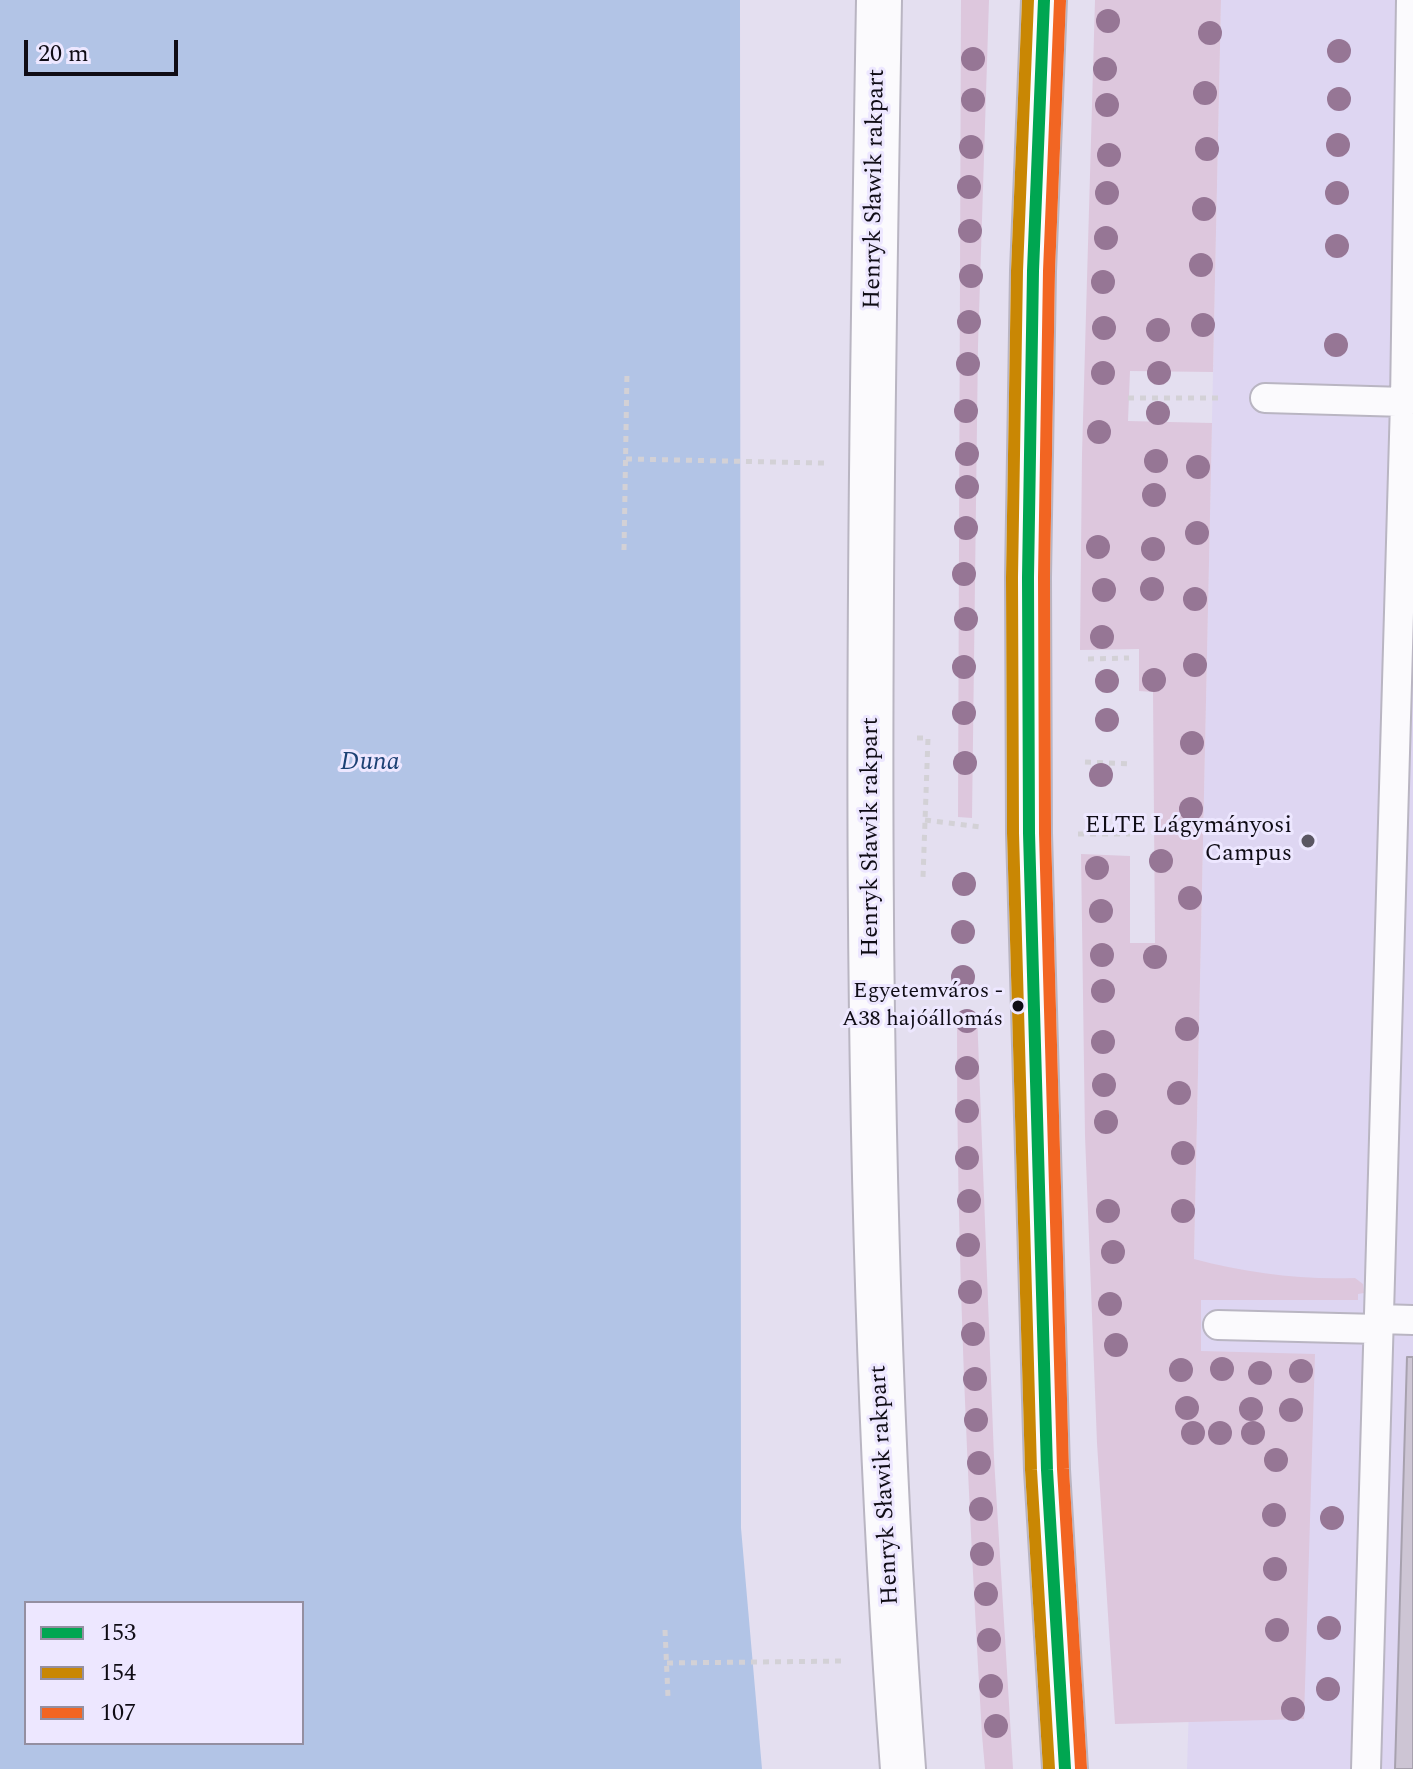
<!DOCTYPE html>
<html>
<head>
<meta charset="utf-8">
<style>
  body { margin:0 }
  #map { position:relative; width:1413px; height:1769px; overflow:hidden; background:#e4dff0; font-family:Spectral,serif }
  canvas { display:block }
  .legend { position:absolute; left:24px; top:1601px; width:280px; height:144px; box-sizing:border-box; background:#ede7ff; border:2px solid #948fa1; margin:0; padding:10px 14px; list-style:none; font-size:24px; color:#0f0c15 }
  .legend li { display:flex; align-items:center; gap:16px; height:40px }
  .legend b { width:40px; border:2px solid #948fa1 }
  .scale { position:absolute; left:24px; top:40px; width:154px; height:36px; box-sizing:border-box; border:4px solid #0f0c15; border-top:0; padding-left:10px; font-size:24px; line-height:28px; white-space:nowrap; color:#0f0c15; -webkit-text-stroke:6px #ede7ff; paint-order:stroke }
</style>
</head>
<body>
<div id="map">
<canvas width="1413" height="1769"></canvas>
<ul class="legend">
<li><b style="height:10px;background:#00a651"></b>153</li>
<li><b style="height:10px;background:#c98704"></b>154</li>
<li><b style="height:10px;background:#f26522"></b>107</li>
</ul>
<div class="scale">20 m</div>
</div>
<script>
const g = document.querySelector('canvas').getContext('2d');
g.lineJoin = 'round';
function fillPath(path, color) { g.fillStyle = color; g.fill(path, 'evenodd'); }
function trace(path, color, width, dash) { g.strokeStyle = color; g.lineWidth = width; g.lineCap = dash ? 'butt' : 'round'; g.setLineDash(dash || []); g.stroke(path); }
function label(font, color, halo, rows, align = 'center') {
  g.font = font + ' Spectral,serif'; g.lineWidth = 6; g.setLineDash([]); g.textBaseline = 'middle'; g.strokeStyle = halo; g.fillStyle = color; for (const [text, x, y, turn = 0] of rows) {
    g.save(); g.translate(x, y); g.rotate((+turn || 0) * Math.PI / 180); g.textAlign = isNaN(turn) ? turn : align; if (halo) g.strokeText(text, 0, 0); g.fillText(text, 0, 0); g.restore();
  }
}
fillPath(new Path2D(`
  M 1221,0 L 1413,0 L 1413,1769 L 1187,1769 L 1200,1351 L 1194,1259 Z`), '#ded6f2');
fillPath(new Path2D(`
  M 961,0 L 989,0 L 978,345 L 972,818 L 958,817 Z
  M 1095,0 L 1221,0 L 1213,372 L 1130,371 L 1128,421 L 1212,423 L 1194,1259 C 1247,1273 1300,1280 1355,1278 L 1363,1284 L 1364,1293 L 1358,1294 L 1358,1300 L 1201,1300 L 1201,1351 L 1315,1354 L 1304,1719 L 1115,1724 L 1097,1443 L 1085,1136 L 1081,854 L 1130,856 L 1130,943 L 1155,943 L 1153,692 L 1139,691 L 1139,649 L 1080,650 L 1082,454 Z
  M 957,1012 L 977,1013 L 994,1458 L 1013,1769 L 985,1769 L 982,1735 C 968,1494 956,1253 957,1012 Z`), '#ddc7dd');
fillPath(new Path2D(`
  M 0,0 L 740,0 L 741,1528 L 762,1769 L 0,1769 ZM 26,1603 L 302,1603 L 302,1743 L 26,1743 Z`), '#b2c4e6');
const building = new Path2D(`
  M 1407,1357 L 1413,1357 L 1413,1769 L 1395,1769 Z`);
fillPath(building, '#cdc5d4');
trace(building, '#a7a1ae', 2);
const lane = new Path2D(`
  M 1265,398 L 1405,402
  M 1379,1319 L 1413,1320
  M 1218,1325 L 1379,1329
  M 1366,1769 L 1405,402 L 1411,0`);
const secondary = new Path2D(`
  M 879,0 C 869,590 859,1181 903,1769
  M 1044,0 L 1033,271 L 1028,577 L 1029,833 L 1047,1470 L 1065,1769`);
trace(lane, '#b9b5c2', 32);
trace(secondary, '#b9b5c2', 48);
trace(new Path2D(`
  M 1128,398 L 1224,398
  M 626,459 L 824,463
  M 624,550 L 627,372
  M 1088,659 L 1129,658
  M 917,738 L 928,738 L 923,877
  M 1085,762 L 1130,764
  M 925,820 L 980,827
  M 1078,834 L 1130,834
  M 665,1630 L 668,1697
  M 667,1663 L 846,1661`), '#d3d1d6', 5, [6, 6]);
trace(lane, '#fbfafd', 28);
trace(secondary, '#fbfafd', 44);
trace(new Path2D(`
  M 1044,0 L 1033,271 L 1028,577 L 1029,833 L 1047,1470 L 1065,1769`), '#00a651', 12);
trace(new Path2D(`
  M 1028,0 L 1017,271 L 1012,577 L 1013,833 L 1031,1470 L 1049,1769`), '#c98704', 12);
trace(new Path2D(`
  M 1060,1 L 1049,271 L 1044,577 L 1045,833 L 1063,1469 L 1081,1768`), '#f26522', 12);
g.fillStyle = '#967695';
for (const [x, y] of [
  [1108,21],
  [1210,33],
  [1339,51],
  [973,59],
  [1105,69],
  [1205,93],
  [1339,99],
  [973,100],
  [1107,105],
  [1338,145],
  [971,147],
  [1207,149],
  [1109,155],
  [969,187],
  [1107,193],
  [1337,193],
  [1204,209],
  [970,231],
  [1106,238],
  [1337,246],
  [1201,265],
  [971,276],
  [1103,282],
  [969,322],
  [1203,325],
  [1104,328],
  [1158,330],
  [1336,345],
  [968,364],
  [1103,373],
  [1159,373],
  [966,411],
  [1158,413],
  [1099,432],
  [967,454],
  [1156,461],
  [1198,467],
  [967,487],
  [1154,495],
  [966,528],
  [1197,533],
  [1098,547],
  [1153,549],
  [964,574],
  [1152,589],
  [1104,590],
  [1195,599],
  [966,619],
  [1102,637],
  [1195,665],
  [964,667],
  [1154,680],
  [1107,681],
  [964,713],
  [1107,720],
  [1192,743],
  [965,763],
  [1101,775],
  [1191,809],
  [1161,861],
  [1097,868],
  [964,884],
  [1190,898],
  [1101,911],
  [963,932],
  [1102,955],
  [1155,957],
  [963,977],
  [1103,991],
  [967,1021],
  [1187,1029],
  [1103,1042],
  [967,1068],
  [1104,1085],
  [1179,1093],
  [967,1111],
  [1106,1122],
  [1183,1153],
  [967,1158],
  [969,1201],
  [1108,1211],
  [1183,1211],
  [968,1245],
  [1113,1252],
  [970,1292],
  [1110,1304],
  [973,1334],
  [1116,1345],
  [1222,1369],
  [1181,1370],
  [1301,1371],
  [1260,1373],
  [975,1379],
  [1187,1408],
  [1251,1409],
  [1291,1410],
  [976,1420],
  [1193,1433],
  [1220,1433],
  [1253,1433],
  [1276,1460],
  [979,1463],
  [981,1509],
  [1274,1515],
  [1332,1518],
  [982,1554],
  [1275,1569],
  [986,1594],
  [1329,1628],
  [1277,1630],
  [989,1640],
  [991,1686],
  [1328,1689],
  [1293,1709],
  [996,1726]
]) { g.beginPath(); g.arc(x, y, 12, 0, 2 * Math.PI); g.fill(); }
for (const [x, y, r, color] of [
  [1308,841,8,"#5a5662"],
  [1018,1006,7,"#0f0c15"]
]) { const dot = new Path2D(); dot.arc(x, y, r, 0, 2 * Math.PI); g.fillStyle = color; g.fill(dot); trace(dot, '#ede7ff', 3); }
label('22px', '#0f0c15', '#ede7ff', [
  ["Egyetemváros -",1003,993],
  ["A38 hajóállomás",1003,1021]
], 'right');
label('24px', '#0f0c15', '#ede7ff', [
  ["Henryk Sławik rakpart",876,189,-89],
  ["Henryk Sławik rakpart",872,837,-90],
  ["Henryk Sławik rakpart",886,1485,-93]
]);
label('24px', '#0f0c15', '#ede7ff', [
  ["ELTE Lágymányosi",1292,827],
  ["Campus",1292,855]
], 'right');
label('italic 26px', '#1d4174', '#ede7ff', [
  ["Duna",370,764]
]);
</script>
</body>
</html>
